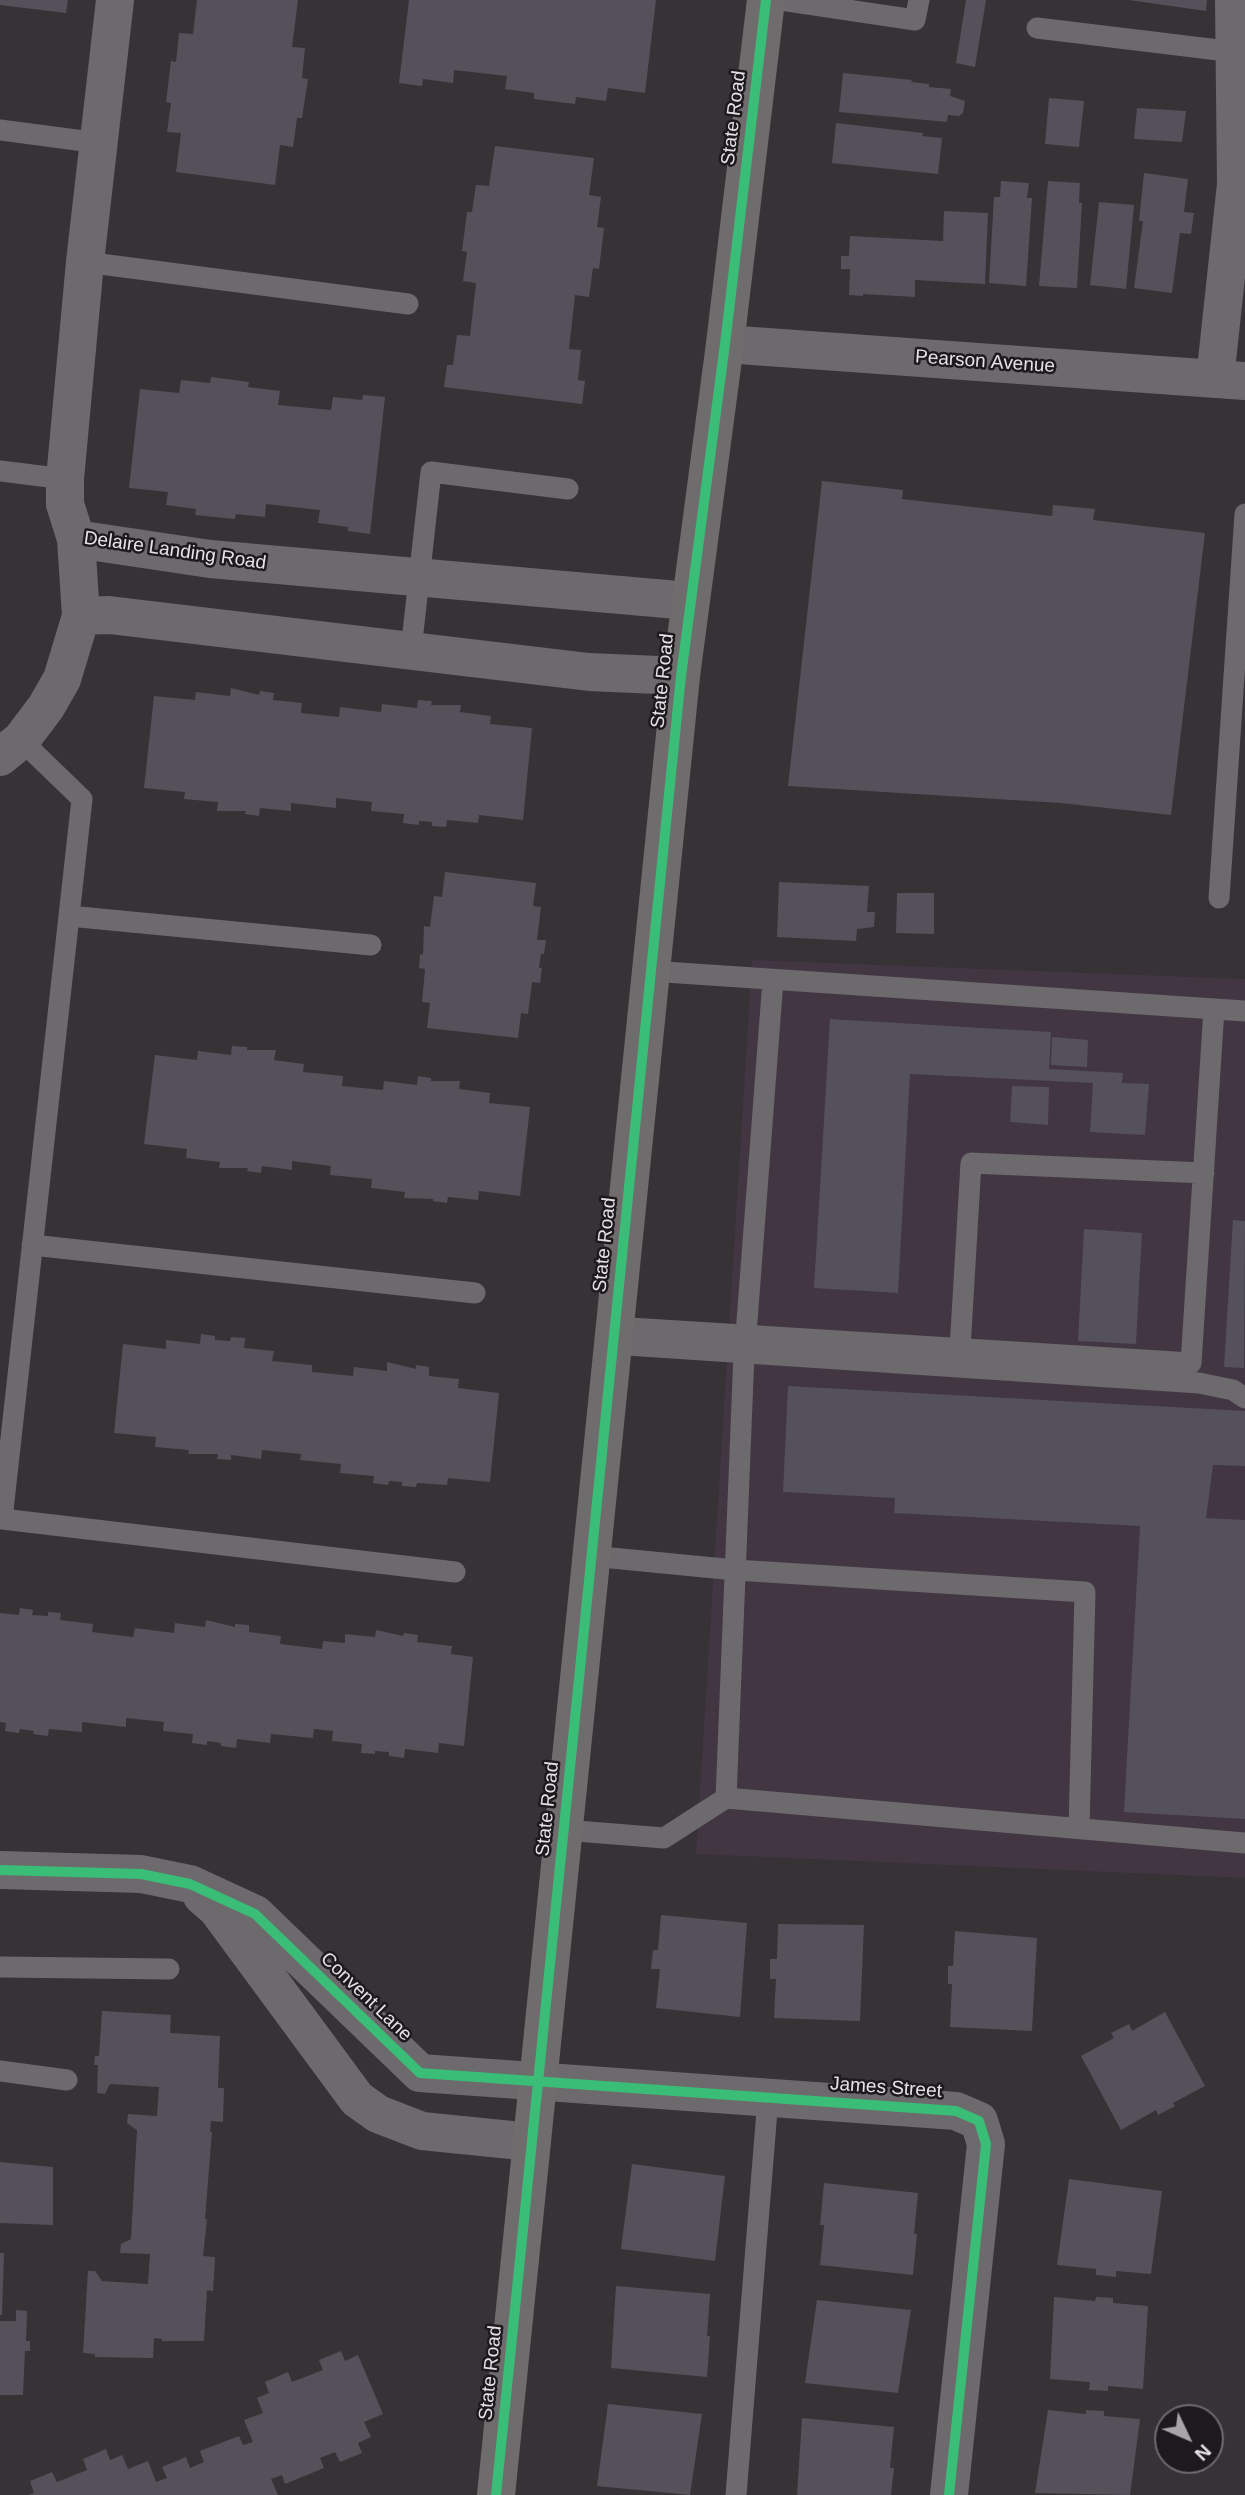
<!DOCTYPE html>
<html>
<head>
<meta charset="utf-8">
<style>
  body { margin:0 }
  #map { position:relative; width:1245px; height:2495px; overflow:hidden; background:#363236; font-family:Helvetica,sans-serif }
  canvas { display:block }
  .north { position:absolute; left:1154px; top:2404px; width:70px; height:70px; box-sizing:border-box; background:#1d191d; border:2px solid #6d696d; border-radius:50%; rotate:134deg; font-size:19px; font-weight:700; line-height:28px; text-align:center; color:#e6e1e6 }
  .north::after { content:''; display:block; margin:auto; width:24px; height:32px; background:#a8a4a8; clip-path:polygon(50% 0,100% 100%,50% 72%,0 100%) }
</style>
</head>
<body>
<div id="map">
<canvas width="1245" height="2495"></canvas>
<div class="north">N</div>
</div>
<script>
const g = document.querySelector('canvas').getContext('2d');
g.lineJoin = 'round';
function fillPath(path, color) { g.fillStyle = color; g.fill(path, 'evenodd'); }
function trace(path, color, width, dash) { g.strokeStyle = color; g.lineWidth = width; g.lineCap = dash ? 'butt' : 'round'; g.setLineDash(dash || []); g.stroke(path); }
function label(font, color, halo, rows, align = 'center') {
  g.font = font + ' Helvetica,sans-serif'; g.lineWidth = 5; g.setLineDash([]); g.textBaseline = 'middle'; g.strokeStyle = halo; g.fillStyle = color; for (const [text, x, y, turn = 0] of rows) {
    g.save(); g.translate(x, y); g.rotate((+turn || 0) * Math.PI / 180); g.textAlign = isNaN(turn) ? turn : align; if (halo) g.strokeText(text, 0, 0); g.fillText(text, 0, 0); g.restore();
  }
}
fillPath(new Path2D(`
  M 752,960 L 1245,979 L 1245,1878 L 696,1854 Z`), '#413642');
fillPath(new Path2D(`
  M 0,0 L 68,0 L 66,13 L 0,5 Z
  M 197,0 L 298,0 L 292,47 L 305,48 L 302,78 L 308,79 L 302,118 L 297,118 L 293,147 L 280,145 L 275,185 L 176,172 L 181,133 L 167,132 L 171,103 L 166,102 L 171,61 L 176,62 L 179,33 L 193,34 Z
  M 409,0 L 656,0 L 645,93 L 608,88 L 606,101 L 576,97 L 575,104 L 534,99 L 534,93 L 505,89 L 507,76 L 454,70 L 453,83 L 423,79 L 422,86 L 399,83 Z
  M 966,0 L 986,0 L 975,67 L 956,63 Z
  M 1129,0 L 1207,0 L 1206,11 Z
  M 843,73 L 912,80 L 911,82 L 929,84 L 929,87 L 951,89 L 950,96 L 965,101 L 963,113 L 959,116 L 948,115 L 947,122 L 839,112 Z
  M 1049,98 L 1084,101 L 1079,147 L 1045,144 Z
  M 1137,108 L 1186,111 L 1182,142 L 1134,139 Z
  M 836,123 L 923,133 L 922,136 L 942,138 L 938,174 L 832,163 Z
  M 495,146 L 594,158 L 589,195 L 601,197 L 597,227 L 604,228 L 599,269 L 593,268 L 589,297 L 575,295 L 569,349 L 581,350 L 578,380 L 585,381 L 582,404 L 444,387 L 447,365 L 453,365 L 457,335 L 470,336 L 476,283 L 463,281 L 467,252 L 462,251 L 467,212 L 472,212 L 476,185 L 489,186 Z
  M 1144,173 L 1188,179 L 1184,212 L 1194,213 L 1191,234 L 1180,233 L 1172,293 L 1134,288 L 1143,221 L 1139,221 Z
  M 1001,181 L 1029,183 L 1027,198 L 1032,198 L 1026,286 L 989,283 L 994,197 L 1000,197 Z
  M 1048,181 L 1080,183 L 1079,203 L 1082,203 L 1077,288 L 1039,286 Z
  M 1099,202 L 1134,205 L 1126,289 L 1090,285 Z
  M 944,211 L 988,213 L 985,284 L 915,280 L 915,297 L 863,294 L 863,296 L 849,295 L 850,269 L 841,269 L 841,256 L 849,256 L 850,236 L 943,241 Z
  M 211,377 L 249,382 L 248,387 L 280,391 L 278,405 L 331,410 L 333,397 L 362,400 L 363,395 L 385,397 L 370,534 L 348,531 L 348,527 L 318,523 L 320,510 L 266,504 L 265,517 L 236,514 L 235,519 L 195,515 L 196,509 L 166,505 L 168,492 L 129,488 L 140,389 L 179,393 L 181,380 L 210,383 Z
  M 822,481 L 903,490 L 902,499 L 1052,516 L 1053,505 L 1095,509 L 1093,520 L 1205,533 L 1171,815 L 1061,803 L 788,786 Z
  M 231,688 L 259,695 L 260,691 L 274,693 L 273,700 L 302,703 L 301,713 L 339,717 L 340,707 L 381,712 L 382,704 L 417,708 L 418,700 L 432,701 L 431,705 L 461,705 L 460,712 L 491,716 L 490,724 L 532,728 L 523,820 L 479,815 L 478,823 L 447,820 L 446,827 L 432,826 L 432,822 L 419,821 L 419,825 L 403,823 L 404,814 L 371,811 L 372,802 L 336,798 L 336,808 L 291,803 L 291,811 L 260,808 L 259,816 L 245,814 L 246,811 L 217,811 L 218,802 L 184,799 L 185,792 L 144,788 L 154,696 L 195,700 L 196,692 L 230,696 Z
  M 445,872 L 536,883 L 533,906 L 541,907 L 537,940 L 546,940 L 544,954 L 541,954 L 539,968 L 542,968 L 540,983 L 532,982 L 528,1014 L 521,1013 L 518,1038 L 427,1028 L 430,1003 L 422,1002 L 425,969 L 419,968 L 420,954 L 423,955 L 424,926 L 430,927 L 434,896 L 442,897 Z
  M 779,882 L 869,886 L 867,912 L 875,912 L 874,927 L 857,929 L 856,941 L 777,937 Z
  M 897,893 L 934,893 L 934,934 L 896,933 Z
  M 830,1019 L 1051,1032 L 1049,1069 L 1123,1073 L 1122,1083 L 1149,1084 L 1145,1135 L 1090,1132 L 1093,1083 L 910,1074 L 898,1293 L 814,1288 Z
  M 1052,1037 L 1088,1040 L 1087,1067 L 1051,1065 Z
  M 232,1046 L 247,1047 L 247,1050 L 276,1050 L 274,1060 L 304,1064 L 303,1072 L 343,1076 L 342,1086 L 383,1090 L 384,1081 L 417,1085 L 418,1076 L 431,1078 L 431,1081 L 460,1081 L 459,1089 L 490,1093 L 489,1103 L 530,1107 L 520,1196 L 479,1191 L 478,1200 L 448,1197 L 447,1203 L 433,1201 L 433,1199 L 404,1198 L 405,1192 L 371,1188 L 372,1179 L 330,1175 L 331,1166 L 292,1161 L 292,1170 L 262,1166 L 261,1173 L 247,1171 L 248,1168 L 219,1168 L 220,1162 L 186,1158 L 187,1149 L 144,1144 L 155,1055 L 197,1060 L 198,1051 L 231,1055 Z
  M 1012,1086 L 1049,1087 L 1048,1125 L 1010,1122 Z
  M 1233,1220 L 1245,1221 L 1244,1368 L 1224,1367 Z
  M 1084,1229 L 1142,1233 L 1136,1344 L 1078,1341 Z
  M 201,1334 L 215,1336 L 215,1340 L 230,1341 L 231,1337 L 245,1338 L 244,1348 L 274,1351 L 272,1361 L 312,1365 L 312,1372 L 353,1376 L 354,1367 L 387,1371 L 387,1362 L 416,1369 L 416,1365 L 429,1367 L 429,1376 L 459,1379 L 458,1388 L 499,1393 L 490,1482 L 448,1478 L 447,1485 L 417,1483 L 416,1487 L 402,1486 L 402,1482 L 389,1481 L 388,1485 L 373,1483 L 374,1476 L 340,1473 L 341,1464 L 300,1460 L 301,1454 L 262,1450 L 261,1459 L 231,1455 L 231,1460 L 217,1459 L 218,1454 L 188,1454 L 189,1450 L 155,1447 L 156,1437 L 114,1433 L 123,1344 L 166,1349 L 166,1340 L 200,1344 Z
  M 788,1386 L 1245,1411 L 1245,1466 L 1213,1465 L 1206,1518 L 1245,1520 L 1245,1819 L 1124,1812 L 1140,1526 L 894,1513 L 895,1498 L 783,1492 Z
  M 20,1608 L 33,1610 L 32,1615 L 48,1616 L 48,1612 L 61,1613 L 60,1620 L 93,1624 L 92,1632 L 133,1637 L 135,1628 L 174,1633 L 175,1623 L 205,1627 L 206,1620 L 235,1627 L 235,1624 L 249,1625 L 249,1632 L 281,1636 L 280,1644 L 322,1649 L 323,1641 L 345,1643 L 345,1634 L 375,1637 L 376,1630 L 403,1636 L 404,1633 L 418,1635 L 417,1642 L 452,1646 L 451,1654 L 473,1657 L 464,1746 L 439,1743 L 438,1753 L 405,1749 L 404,1758 L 389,1756 L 389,1752 L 375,1751 L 375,1754 L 361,1753 L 362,1744 L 332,1741 L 333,1731 L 314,1729 L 313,1738 L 271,1734 L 270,1743 L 237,1739 L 236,1748 L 221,1746 L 221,1743 L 207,1741 L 207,1745 L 192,1743 L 193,1734 L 163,1731 L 164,1722 L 126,1718 L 126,1727 L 82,1722 L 82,1732 L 49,1729 L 48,1736 L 33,1734 L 34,1731 L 20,1729 L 19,1733 L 5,1731 L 6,1723 L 0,1722 L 0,1613 L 19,1615 Z
  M 661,1915 L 747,1923 L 740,2017 L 656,2008 L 660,1969 L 651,1969 L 653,1950 L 658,1950 Z
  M 778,1924 L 864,1925 L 860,2021 L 774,2018 L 776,1979 L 770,1979 L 770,1959 L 777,1959 Z
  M 955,1931 L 1037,1938 L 1032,2031 L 950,2027 L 952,1984 L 948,1984 L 948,1966 L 953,1966 Z
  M 102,2011 L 171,2015 L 170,2033 L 220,2036 L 218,2088 L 224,2088 L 223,2122 L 211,2121 L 210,2132 L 212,2132 L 205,2219 L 207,2219 L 203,2256 L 215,2257 L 213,2291 L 207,2290 L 204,2341 L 162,2341 L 162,2339 L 154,2338 L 153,2358 L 95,2357 L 95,2354 L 83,2353 L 88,2271 L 95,2271 L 102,2281 L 148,2284 L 150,2254 L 120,2253 L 121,2244 L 131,2239 L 137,2130 L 127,2123 L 128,2114 L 157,2116 L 159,2087 L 110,2084 L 105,2094 L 97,2093 L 98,2065 L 94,2065 L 95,2056 L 99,2056 Z
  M 1165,2012 L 1205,2086 L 1173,2103 L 1175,2106 L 1158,2115 L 1156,2110 L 1121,2130 L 1081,2056 L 1114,2038 L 1111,2033 L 1129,2024 L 1132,2031 Z
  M 0,2162 L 53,2167 L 53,2225 L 0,2223 Z
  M 632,2164 L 725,2176 L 715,2261 L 621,2249 Z
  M 1069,2179 L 1162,2191 L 1151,2274 L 1116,2271 L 1116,2277 L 1096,2275 L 1096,2269 L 1057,2265 Z
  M 824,2183 L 918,2193 L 914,2234 L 917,2234 L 913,2275 L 820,2265 L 824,2225 L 820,2225 Z
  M 0,2253 L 4,2253 L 2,2315 L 0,2315 Z
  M 616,2286 L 710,2294 L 707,2336 L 710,2336 L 707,2377 L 611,2368 Z
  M 1054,2297 L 1095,2301 L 1096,2297 L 1113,2298 L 1113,2303 L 1148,2306 L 1143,2389 L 1108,2386 L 1108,2391 L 1089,2390 L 1090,2382 L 1050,2379 Z
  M 817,2300 L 911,2310 L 898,2393 L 805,2383 Z
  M 16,2310 L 27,2311 L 26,2341 L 30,2341 L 30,2351 L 25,2351 L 23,2395 L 0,2395 L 0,2321 L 16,2321 Z
  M 341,2351 L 345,2361 L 358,2355 L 383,2414 L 364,2422 L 371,2437 L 358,2443 L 362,2453 L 340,2462 L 335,2452 L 320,2458 L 324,2468 L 285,2484 L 282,2475 L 271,2479 L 278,2495 L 28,2495 L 34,2493 L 30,2481 L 52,2472 L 57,2482 L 87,2470 L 83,2459 L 106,2449 L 110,2460 L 122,2455 L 128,2469 L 148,2461 L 156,2482 L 167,2478 L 162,2467 L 186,2457 L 190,2468 L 204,2462 L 200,2451 L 239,2436 L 243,2445 L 253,2442 L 244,2420 L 263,2413 L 257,2398 L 269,2393 L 265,2382 L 288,2372 L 292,2382 L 323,2370 L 319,2360 Z
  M 608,2404 L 702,2414 L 690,2495 L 597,2486 Z
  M 1048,2410 L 1086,2414 L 1086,2410 L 1104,2411 L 1104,2416 L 1140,2419 L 1130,2495 L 1035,2493 Z
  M 802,2418 L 894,2427 L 890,2468 L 894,2468 L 891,2495 L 797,2495 Z`), '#55515a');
trace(new Path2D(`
  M 781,0 L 915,20 L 919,0
  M 1037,28 L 1235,52
  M 0,130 L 99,143
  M 85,262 L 408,304
  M 0,471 L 65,479
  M 411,650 L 431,472 L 568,489
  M 21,740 L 82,799 L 2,1519 L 455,1572
  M 1219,898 L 1245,514
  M 69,916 L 371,945
  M 650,971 L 1245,1011
  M 32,1245 L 475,1293
  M 614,1327 L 1191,1363 L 1214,1009
  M 746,1334 L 773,980
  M 612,1344 L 1199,1383 L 1233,1390 L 1245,1398
  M 960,1349 L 971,1163 L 1204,1173
  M 591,1556 L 735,1570 L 1085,1592 L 1079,1828
  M 726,1798 L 744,1354
  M 564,1830 L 664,1838 L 726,1798 L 1245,1843
  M 0,1967 L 169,1969
  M 0,2071 L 67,2080
  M 736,2495 L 768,2098`), '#6c6a6c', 21);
trace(new Path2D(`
  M 725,344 L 1245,381
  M 1215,379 L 1236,184 L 1234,0
  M 76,539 L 210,559 L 689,601
  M 81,616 L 109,615 L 589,672 L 681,676
  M 0,757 L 21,740 L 46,707 L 62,679 L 81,616 L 76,539 L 65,504 L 65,479 L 85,262 L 115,0
  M 0,1870 L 141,1874 L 190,1884 L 255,1914 L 420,2073 L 956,2111 L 979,2121 L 986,2144 L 949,2495
  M 202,1896 L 217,1909 L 357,2099 L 378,2114 L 422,2131 L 531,2142`), '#6c6a6c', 38);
trace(new Path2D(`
  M 496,2495 L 681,676 L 725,344 L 766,0`), '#6f6c6e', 38);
trace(new Path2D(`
  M 0,1870 L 141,1874 L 190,1884 L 255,1914 L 420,2073 L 956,2111 L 979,2121 L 986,2144 L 949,2495
  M 496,2495 L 681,676 L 725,344 L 766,0`), '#3abd76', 10);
label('19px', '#e6e1e6', '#1d191d', [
  ["State Road",734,118,-83],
  ["Pearson Avenue",985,362,4],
  ["Delaire Landing Road",175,551,8],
  ["State Road",663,681,-84],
  ["State Road",605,1245,-84],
  ["State Road",548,1809,-84],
  ["Convent Lane",366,1997,44],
  ["James Street",886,2088,4],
  ["State Road",491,2373,-84]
]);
</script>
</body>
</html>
